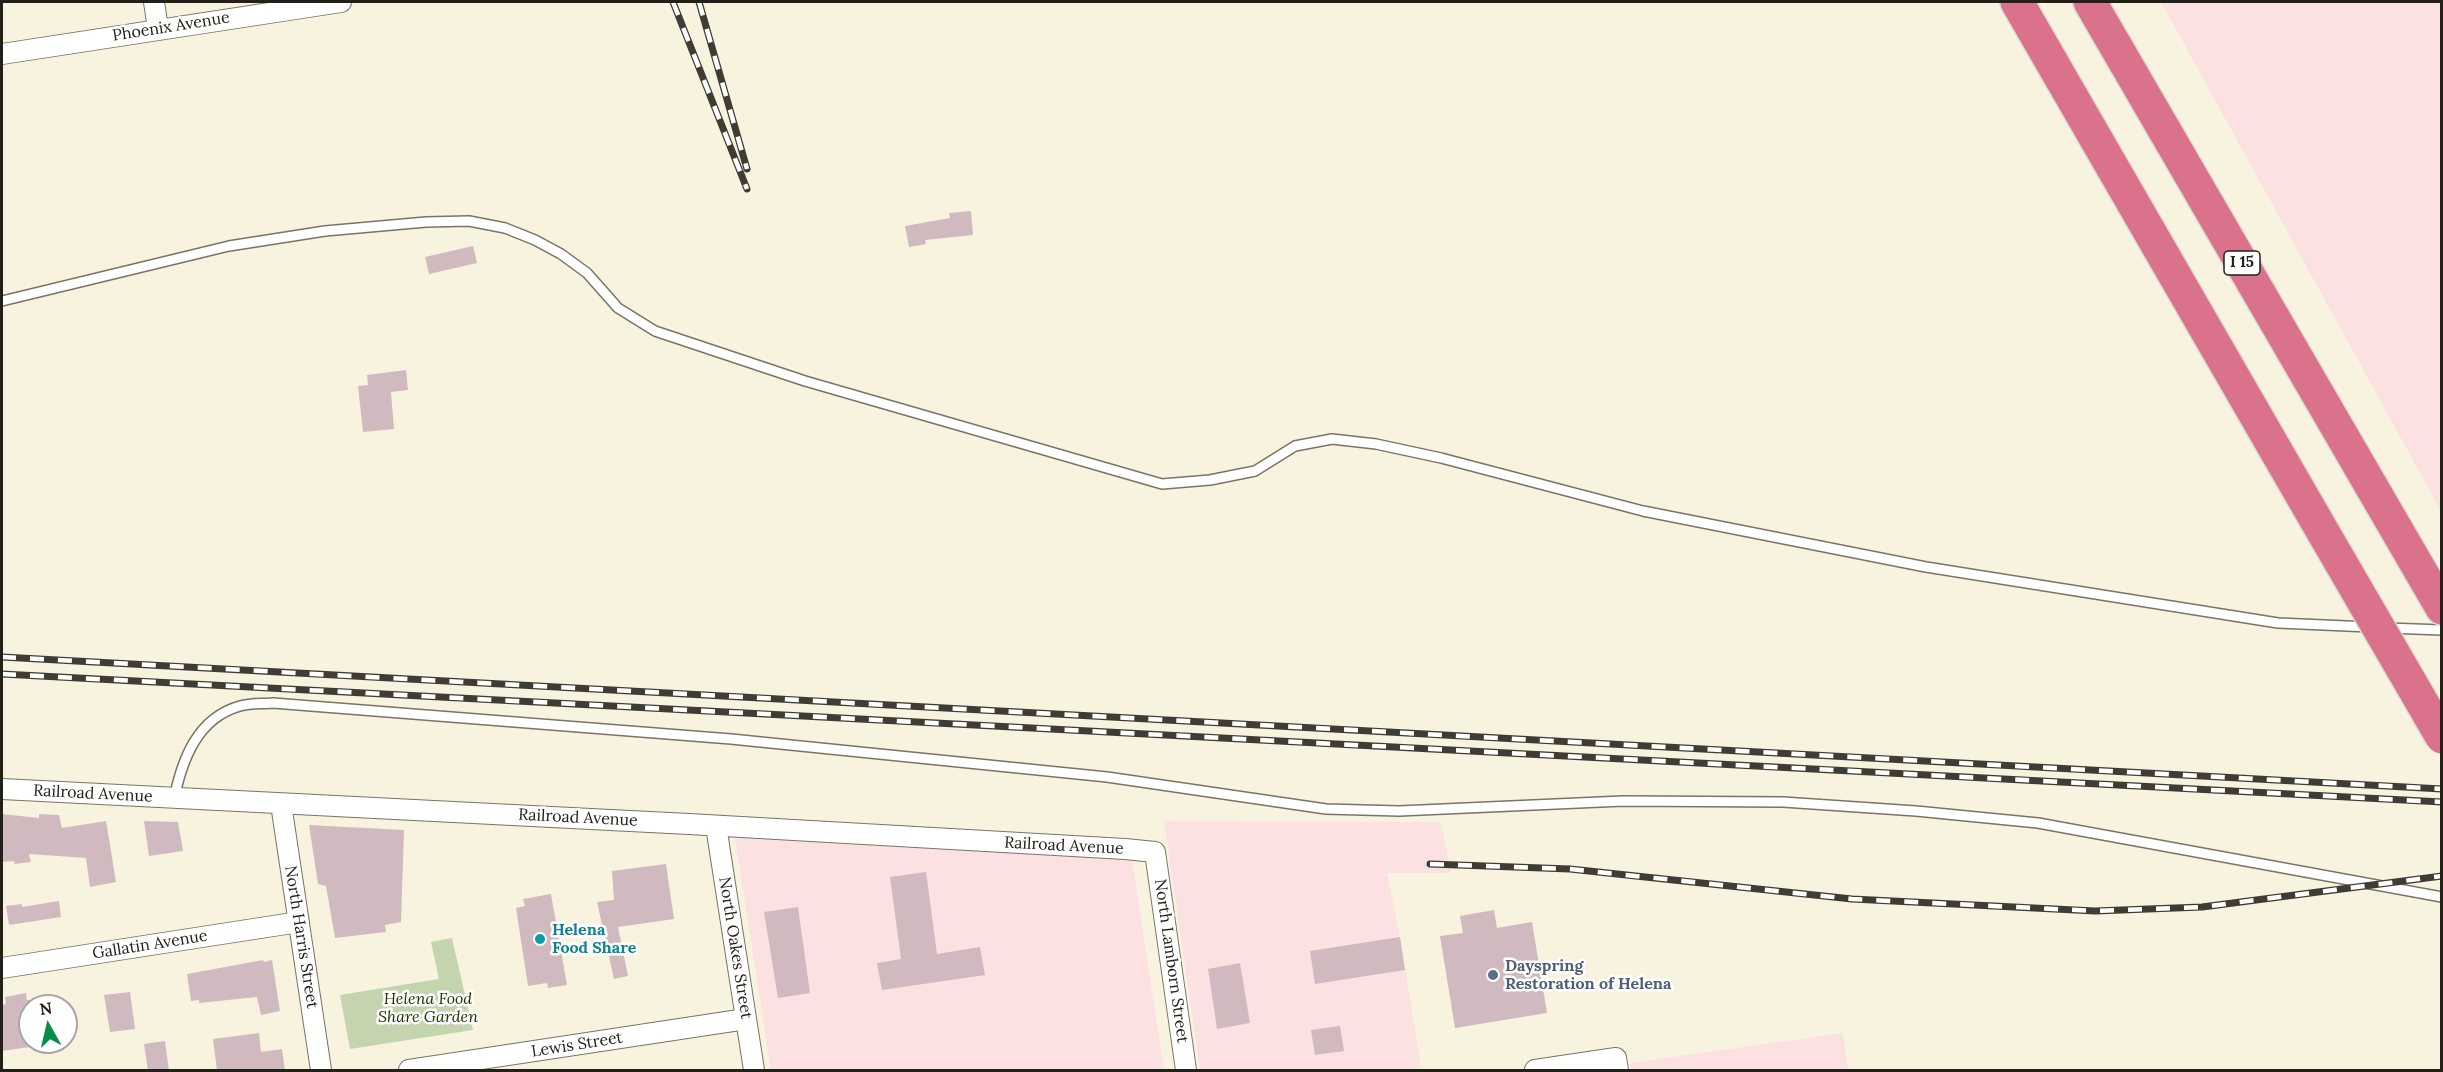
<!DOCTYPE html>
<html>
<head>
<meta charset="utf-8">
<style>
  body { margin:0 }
  #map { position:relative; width:2443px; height:1072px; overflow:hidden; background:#f8f3df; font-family:Lora,serif }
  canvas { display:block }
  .frame { position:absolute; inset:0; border:3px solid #222019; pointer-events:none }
  .north { position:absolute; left:18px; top:994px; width:60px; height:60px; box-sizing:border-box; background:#fff; border:2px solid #a7a6a3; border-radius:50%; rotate:352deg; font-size:16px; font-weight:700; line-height:24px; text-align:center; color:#222019 }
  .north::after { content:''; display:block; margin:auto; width:21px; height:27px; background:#078d4a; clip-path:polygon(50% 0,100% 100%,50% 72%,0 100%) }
</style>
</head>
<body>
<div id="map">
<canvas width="2443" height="1072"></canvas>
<div class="frame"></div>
<div class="north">N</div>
</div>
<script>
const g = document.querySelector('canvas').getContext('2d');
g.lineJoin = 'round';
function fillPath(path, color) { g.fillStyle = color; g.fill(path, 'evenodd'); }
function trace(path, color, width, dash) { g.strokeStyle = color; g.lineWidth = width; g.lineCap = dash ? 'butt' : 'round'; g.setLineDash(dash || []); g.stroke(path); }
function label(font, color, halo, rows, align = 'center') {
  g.font = font + ' Lora,serif'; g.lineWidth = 5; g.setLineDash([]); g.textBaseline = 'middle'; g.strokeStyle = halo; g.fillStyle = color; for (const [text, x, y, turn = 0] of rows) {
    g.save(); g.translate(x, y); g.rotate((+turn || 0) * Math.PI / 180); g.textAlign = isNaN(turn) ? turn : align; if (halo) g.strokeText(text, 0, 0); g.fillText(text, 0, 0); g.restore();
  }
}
fillPath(new Path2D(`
  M 2161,2 L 2441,2 L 2441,513 L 2436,502 Z
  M 1164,821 L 1441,822 L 1451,873 L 1387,873 L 1401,942 L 1421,1068 L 1403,1070 L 1200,1070 Z
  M 735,838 L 1132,859 L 1164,1070 L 771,1070 Z
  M 1843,1033 L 1848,1070 L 1631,1070 L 1630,1063 Z`), '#fce1e2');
fillPath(new Path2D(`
  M 452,938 L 473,1030 L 350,1049 L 340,995 L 439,979 L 431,942 Z`), '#c4d4ae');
fillPath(new Path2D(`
  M 971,211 L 973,235 L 925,240 L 926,244 L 909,247 L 905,226 L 950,218 L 949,213 Z
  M 473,246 L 477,263 L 429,274 L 425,257 Z
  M 406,370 L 408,390 L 391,392 L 394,429 L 363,432 L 358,386 L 368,385 L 367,375 Z
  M 2,814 L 39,818 L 39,814 L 59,815 L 62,828 L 106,821 L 116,882 L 90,887 L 86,858 L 29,854 L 31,862 L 15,864 L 14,861 L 2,862 Z
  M 144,821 L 178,822 L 183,851 L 149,856 Z
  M 309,825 L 404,830 L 401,922 L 385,925 L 386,932 L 335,938 L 326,886 L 318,884 Z
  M 666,864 L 674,919 L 618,927 L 628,976 L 614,979 L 597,902 L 614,900 L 612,871 Z
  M 926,872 L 937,954 L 980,947 L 985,975 L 882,990 L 877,963 L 901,959 L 890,877 Z
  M 551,894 L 567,985 L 548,988 L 547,983 L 528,986 L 516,908 L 525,906 L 523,899 Z
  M 59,901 L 61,917 L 9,925 L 6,906 L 22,904 L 22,907 Z
  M 798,907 L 810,993 L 778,998 L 764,912 Z
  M 1494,910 L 1497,928 L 1532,922 L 1547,1013 L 1455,1028 L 1440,936 L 1463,933 L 1460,916 Z
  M 1400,937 L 1405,970 L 1315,984 L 1310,951 Z
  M 263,960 L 264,962 L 272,960 L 280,1011 L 261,1015 L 257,997 L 199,1003 L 199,1000 L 191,1001 L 187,974 Z
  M 1240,963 L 1250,1023 L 1217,1029 L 1208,969 Z
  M 130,992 L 135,1029 L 110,1032 L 104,995 Z
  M 26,993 L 27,1000 L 30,1000 L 30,1047 L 2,1051 L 2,1005 L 6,1004 L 5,997 Z
  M 1340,1026 L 1344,1051 L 1315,1055 L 1311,1030 Z
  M 259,1033 L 261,1052 L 282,1049 L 285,1071 L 217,1071 L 213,1039 Z
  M 165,1041 L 169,1071 L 148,1071 L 144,1044 Z`), '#d0bac0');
const lane = new Path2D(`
  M 2,301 L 229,246 L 325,231 L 426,222 L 469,221 L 505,228 L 535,240 L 561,254 L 587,273 L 618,308 L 655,331 L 805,381 L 1162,484 L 1210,480 L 1255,471 L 1295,446 L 1332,439 L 1376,444 L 1441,458 L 1643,511 L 1926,567 L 2278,623 L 2370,627
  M 2387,628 L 2442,630
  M 174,799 C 182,760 197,718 240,706 C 250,703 262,704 273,703 L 731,739 L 1107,777 L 1326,809 L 1399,811 L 1623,801 L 1783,802 L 1916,811 L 2038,823 L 2442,897`);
const street = new Path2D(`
  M 154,2 L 158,29
  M 2,54 L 341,2
  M 2,789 L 689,824 L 1125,849 L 1155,852 L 1186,1070
  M 281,804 L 321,1070
  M 716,826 L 754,1070
  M 2,968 L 299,922
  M 409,1070 L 746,1019
  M 1535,1070 L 1616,1058 L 1618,1070`);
const highway = new Path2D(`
  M 2017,2 L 2316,520
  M 2090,2 L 2442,608`);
trace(lane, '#797463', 12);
trace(street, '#797463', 22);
trace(highway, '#dcdbda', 36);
trace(lane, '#fff', 9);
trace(street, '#fff', 20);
trace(highway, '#da728c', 33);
const rail = new Path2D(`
  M 673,2 L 747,189
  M 699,2 L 747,169
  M 2,657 L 2442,789
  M 2,674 L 2442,802
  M 1430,864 L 1570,869 L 1852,899 L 2095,911 L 2202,907 L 2442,876`);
trace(rail, '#3f3c34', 7);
trace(rail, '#fff', 4.5, [14]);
const highwayBridge = new Path2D(`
  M 2316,520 L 2442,737`);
trace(highwayBridge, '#dcdbda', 36, []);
trace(highwayBridge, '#da728c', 33);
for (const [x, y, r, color] of [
  [540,939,6,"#0f9aa8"],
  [1493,975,6,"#5c6f8a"]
]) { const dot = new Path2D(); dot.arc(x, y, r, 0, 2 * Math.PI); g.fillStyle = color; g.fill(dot); trace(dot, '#fff', 2); }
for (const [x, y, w] of [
  [2242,263,36]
]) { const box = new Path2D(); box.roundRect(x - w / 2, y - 12, w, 24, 4.5); g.fillStyle = '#fff'; g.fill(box); trace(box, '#222019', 1.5); }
label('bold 15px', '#222019', null, [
  ["I 15",2242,263]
]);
label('16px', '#222019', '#fff', [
  ["Phoenix Avenue",171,27,-9],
  ["Railroad Avenue",93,794,3],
  ["Railroad Avenue",578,818,3],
  ["Railroad Avenue",1064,846,3],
  ["North Harris Street",301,937,81],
  ["Gallatin Avenue",150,945,-9],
  ["North Oakes Street",735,948,81],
  ["North Lamborn Street",1171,961,82],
  ["Lewis Street",577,1045,-9]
]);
label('bold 16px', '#0d838f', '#fff', [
  ["Helena",552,930],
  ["Food Share",552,948]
], 'left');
label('bold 16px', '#4e5e75', '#fff', [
  ["Dayspring",1505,966],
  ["Restoration of Helena",1505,984]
], 'left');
label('italic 16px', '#223200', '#fff', [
  ["Helena Food",428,999],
  ["Share Garden",428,1017]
]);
</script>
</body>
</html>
